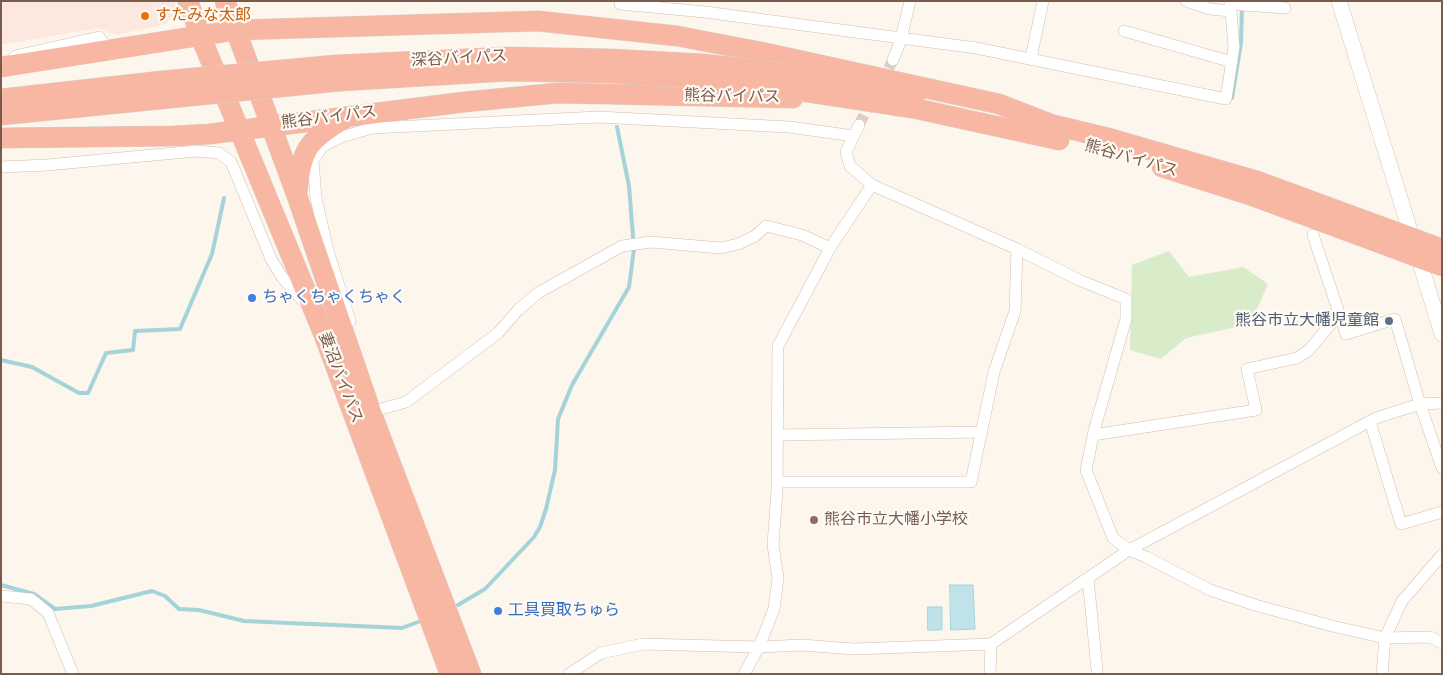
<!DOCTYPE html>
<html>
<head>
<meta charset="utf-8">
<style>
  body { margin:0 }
  #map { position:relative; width:1443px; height:675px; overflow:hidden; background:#fdf6ec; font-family:"Sofia Sans Condensed",sans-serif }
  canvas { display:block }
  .frame { position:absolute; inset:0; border:2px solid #7a5c4d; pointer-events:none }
</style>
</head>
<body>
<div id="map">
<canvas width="1443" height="675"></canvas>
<div class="frame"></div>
</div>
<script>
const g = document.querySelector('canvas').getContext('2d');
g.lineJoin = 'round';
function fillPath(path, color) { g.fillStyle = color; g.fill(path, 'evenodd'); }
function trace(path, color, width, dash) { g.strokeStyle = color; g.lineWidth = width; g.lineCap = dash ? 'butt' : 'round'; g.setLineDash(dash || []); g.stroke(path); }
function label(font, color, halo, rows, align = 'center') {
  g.font = font + ' "Sofia Sans Condensed","Noto Sans JP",sans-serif'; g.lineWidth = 4.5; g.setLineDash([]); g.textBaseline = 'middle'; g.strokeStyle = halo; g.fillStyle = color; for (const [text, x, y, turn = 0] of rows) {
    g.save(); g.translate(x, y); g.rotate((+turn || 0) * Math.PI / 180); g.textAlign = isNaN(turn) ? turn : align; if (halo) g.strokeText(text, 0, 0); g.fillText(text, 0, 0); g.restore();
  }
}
fillPath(new Path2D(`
  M 1,1 L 174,1 L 177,9 L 166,24 L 116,35 L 98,28 L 1,45 Z`), '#fde8e0');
fillPath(new Path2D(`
  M 1169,251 L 1189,277 L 1243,267 L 1268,284 L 1250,324 L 1186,338 L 1161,359 L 1130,350 L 1132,265 Z`), '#d8ecc9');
const water = new Path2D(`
  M 950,585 L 973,585 L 975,629 L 951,630 Z
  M 928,607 L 942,607 L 942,630 L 928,630 Z`);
fillPath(water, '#bfe3e8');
trace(water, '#a5d3da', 1);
trace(new Path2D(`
  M 1232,98 L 1241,43 L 1242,6
  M 1,360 L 32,367 L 79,393 L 88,393 L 106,353 L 133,350 L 135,331 L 180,329 L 212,254 L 224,198
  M 1,585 L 34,594 L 55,609 L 91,606 L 152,591 L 165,596 L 179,609 L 199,610 L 244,621 L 402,628 L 418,622
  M 458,605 L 485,589 L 534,537 L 540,527 L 546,509 L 555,470 L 558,419 L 572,385 L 629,287 L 634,249 L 629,186 L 617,127`), '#a5d3da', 4);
trace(new Path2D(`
  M 881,83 L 893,60
  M 859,125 L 873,97`), '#dcd0c4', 11, [11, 5.5]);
const street = new Path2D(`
  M 1186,1 L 1210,9 L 1231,11
  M 620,4 L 705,12 L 976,48 L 1226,99 L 1234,47 L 1230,1
  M 1230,4 L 1285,8
  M 1124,31 L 1232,62
  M 15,56 L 99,37 L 108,50
  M 1031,58 L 1043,1
  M 893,60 L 901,39 L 910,1
  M 859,125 L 846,152 L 850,166 L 872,185 L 1017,249 L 1079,280 L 1126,299 L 1126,319 L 1094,431 L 1086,470 L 1113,538 L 1129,550 L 1146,557 L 1210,590 L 1255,605 L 1332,626 L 1385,638 L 1430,637 L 1442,643
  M 1,167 L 47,165 L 196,151 L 219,153 L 231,162 L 271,259 L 282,277 L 305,303
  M 1313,235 L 1346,334 L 1395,319 L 1420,404 L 1442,468
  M 350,321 L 328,251 L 316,198 L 313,161 L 322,147 L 341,137 L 372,128 L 599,117 L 789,127 L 854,136
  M 367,413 L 406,402 L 498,333 L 518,310 L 538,293 L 622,246 L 651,242 L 721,248 L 738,244 L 755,236 L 766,226 L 802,235 L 830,248
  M 1370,421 L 1401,524 L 1442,512
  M 778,435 L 982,432
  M 1093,435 L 1256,410 L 1247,369 L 1297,358 L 1309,350 L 1339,314
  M 777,482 L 971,482 L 994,372 L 1015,311 L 1017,249
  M 1088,578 L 1097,670
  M 1,596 L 31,599 L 48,613 L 73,674
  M 569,674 L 601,653 L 643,644 L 759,647 L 802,645 L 853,649 L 991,644 L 1129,550 L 1376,418 L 1420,404 L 1442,403
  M 744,674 L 759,647 L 774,609 L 778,578 L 773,545 L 777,491 L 778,346 L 830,248 L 872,185
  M 990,674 L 991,644
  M 1382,674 L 1385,638 L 1402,601 L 1442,555`);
const secondary = new Path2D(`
  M 1339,1 L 1442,334`);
const highway = new Path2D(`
  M 188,1 L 200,35 L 324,335 L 450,674
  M 225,1 L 297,196 L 371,412 L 471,674
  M 1,67 L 236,30 L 538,21 L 677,36 L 761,52 L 999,104 L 1048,123
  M 913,108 L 1059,140
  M 1037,121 L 1112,139 L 1257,181
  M 1,138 L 174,136 L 210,134 L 464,102 L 558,93 L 793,98
  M 1162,167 L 1253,196
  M 297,193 C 301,150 307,141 344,119`);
trace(street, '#d1beb0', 12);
trace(secondary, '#d6c0b0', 16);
trace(highway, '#dad1cd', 21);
trace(street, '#fff', 11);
trace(secondary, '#fff', 15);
trace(highway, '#f7b7a3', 20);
const highwayBridge = new Path2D(`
  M 1,99 L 162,81 L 336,65 L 507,57 L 611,59 L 703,64 L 782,73 L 916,94
  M 1,115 L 340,81 L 508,71 L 614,73 L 704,79 L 781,88 L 913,108
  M 1257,181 L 1442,249
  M 1253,196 L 1442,266`);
trace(highwayBridge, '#dad1cd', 21, []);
trace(highwayBridge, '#f7b7a3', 20);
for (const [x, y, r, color] of [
  [145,16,5,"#e8710a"],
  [252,298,5,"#3f7fe0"],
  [1389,321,5,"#5c6f8a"],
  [814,520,5,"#8d6e63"],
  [498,611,5,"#3f7fe0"]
]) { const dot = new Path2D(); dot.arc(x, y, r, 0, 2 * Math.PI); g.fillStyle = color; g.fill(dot); trace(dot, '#fffaf3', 2); }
label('16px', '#c56008', '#fffaf3', [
  ["すたみな太郎",155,16]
], 'left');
label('16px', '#7a5c4d', '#fffaf3', [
  ["深谷バイパス",459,59,-3],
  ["熊谷バイパス",732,97,1],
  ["熊谷バイパス",329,118,-7],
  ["熊谷バイパス",1131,159,16],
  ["妻沼バイパス",340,378,69]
]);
label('16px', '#366cbe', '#fffaf3', [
  ["ちゃくちゃくちゃく",262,298],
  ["工具買取ちゅら",508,611]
], 'left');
label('16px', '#4e5e75', '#fffaf3', [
  ["熊谷市立大幡児童館",1379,321]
], 'right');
label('16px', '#785e54', '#fffaf3', [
  ["熊谷市立大幡小学校",824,520]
], 'left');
</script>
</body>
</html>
